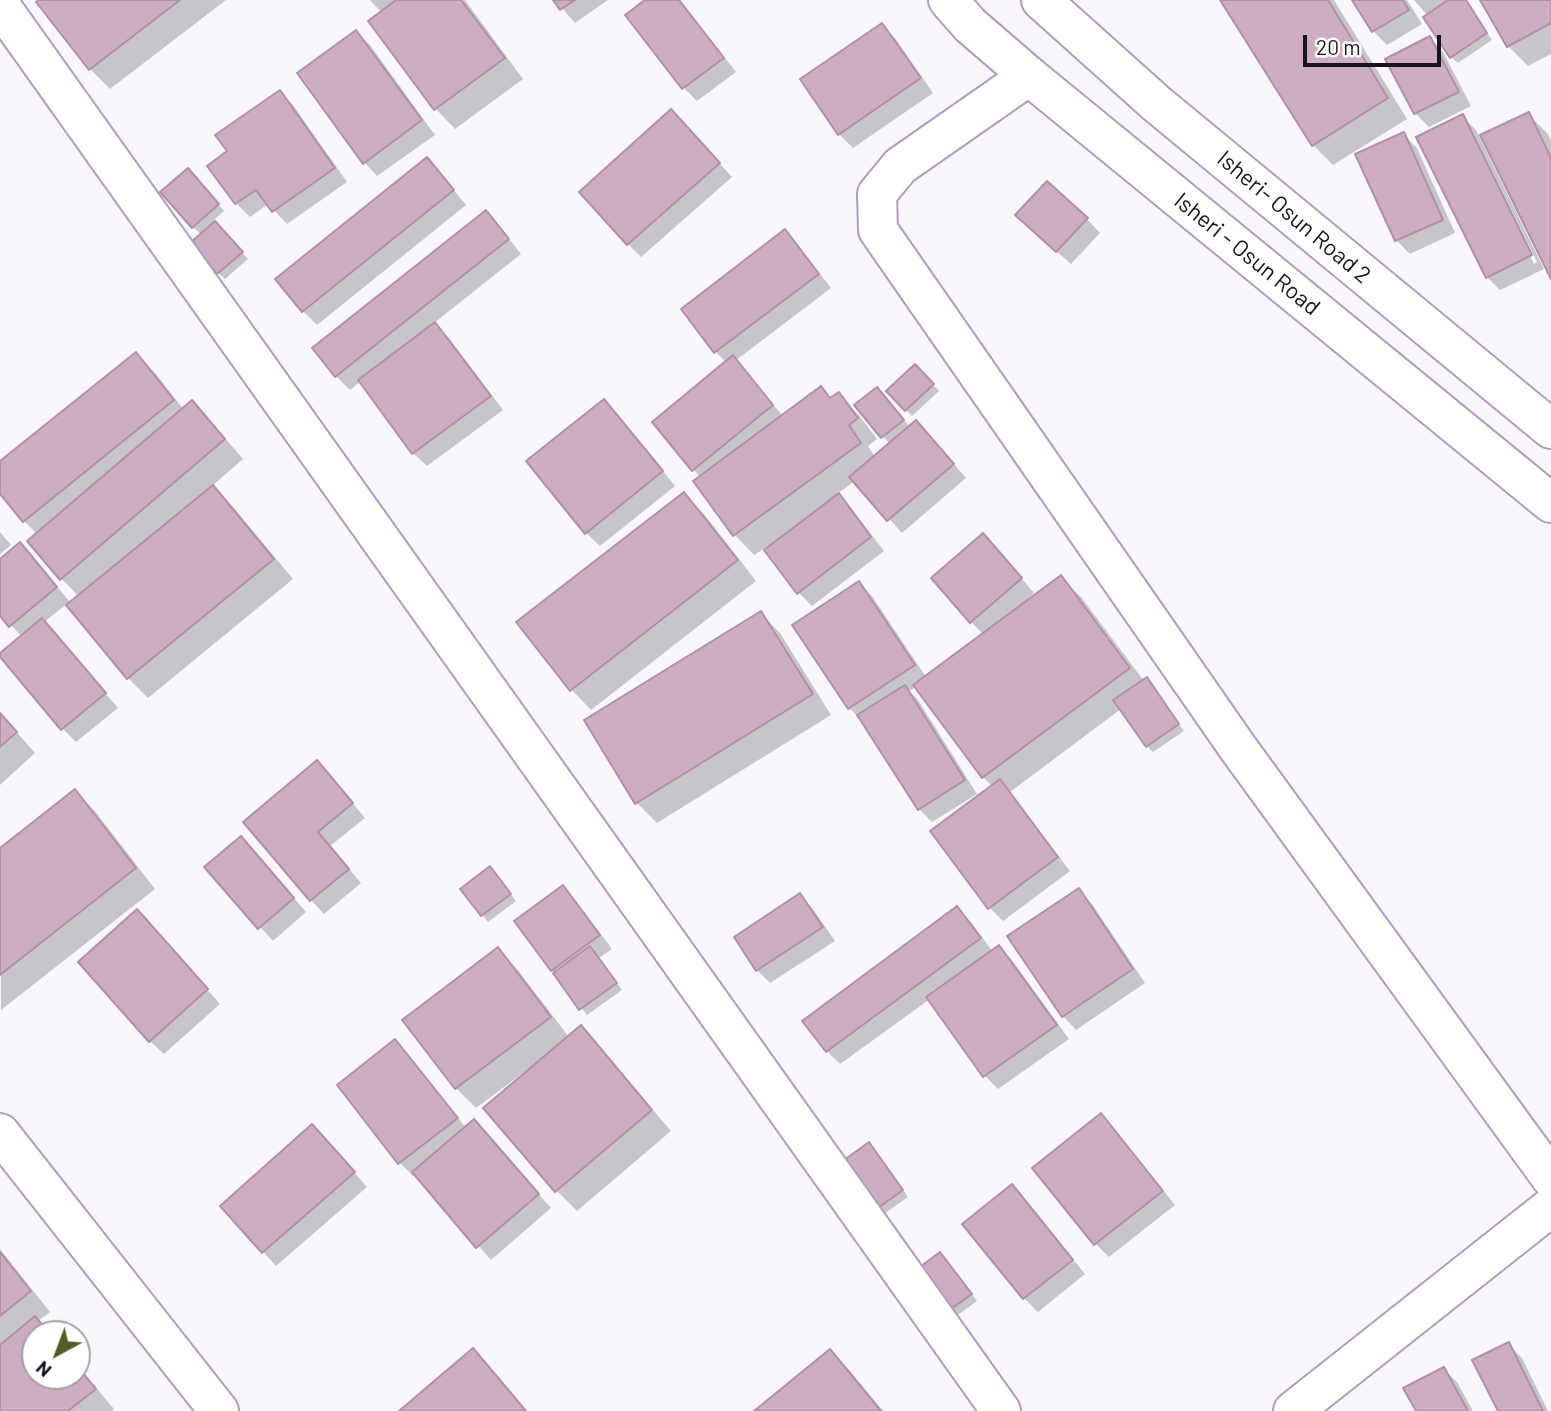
<!DOCTYPE html>
<html>
<head>
<meta charset="utf-8">
<style>
  body { margin:0 }
  #map { position:relative; width:1551px; height:1411px; overflow:hidden; background:#f9f7fd; font-family:Barlow,sans-serif }
  canvas { display:block }
  .north { position:absolute; left:21px; top:1320px; width:70px; height:70px; box-sizing:border-box; background:#fff; border:2px solid #a3a1a5; border-radius:50%; rotate:221deg; font-size:19px; font-weight:700; line-height:28px; text-align:center; color:#19131e }
  .north::after { content:''; display:block; margin:auto; width:24px; height:32px; background:#545b2a; clip-path:polygon(50% 0,100% 100%,50% 72%,0 100%) }
  .scale { position:absolute; left:1303px; top:35px; width:138px; height:32px; box-sizing:border-box; border:4px solid #19131e; border-top:0; padding-left:9px; font-size:21px; line-height:24px; white-space:nowrap; color:#19131e; -webkit-text-stroke:5px #fff; paint-order:stroke }
</style>
</head>
<body>
<div id="map">
<canvas width="1551" height="1411"></canvas>
<div class="north">N</div>
<div class="scale">20 m</div>
</div>
<script>
const g = document.querySelector('canvas').getContext('2d');
g.lineJoin = 'round';
function fillPath(path, color) { g.fillStyle = color; g.fill(path, 'evenodd'); }
function trace(path, color, width, dash) { g.strokeStyle = color; g.lineWidth = width; g.lineCap = dash ? 'butt' : 'round'; g.setLineDash(dash || []); g.stroke(path); }
function label(font, color, halo, rows, align = 'center') {
  g.font = font + ' Barlow,sans-serif'; g.lineWidth = 5; g.setLineDash([]); g.textBaseline = 'middle'; g.strokeStyle = halo; g.fillStyle = color; for (const [text, x, y, turn = 0] of rows) {
    g.save(); g.translate(x, y); g.rotate((+turn || 0) * Math.PI / 180); g.textAlign = isNaN(turn) ? turn : align; if (halo) g.strokeText(text, 0, 0); g.fillText(text, 0, 0); g.restore();
  }
}
fillPath(new Path2D(`
  M 42,0 L 226,0 L 110,89 L 90,69 L 38,2 Z
  M 370,0 L 465,0 L 523,79 L 455,129 L 436,109 L 371,21 L 382,13 Z
  M 555,0 L 608,0 L 575,23 Z
  M 648,0 L 680,0 L 736,72 L 697,101 L 684,88 L 628,15 Z
  M 1222,0 L 1334,0 L 1407,119 L 1333,165 L 1313,145 Z
  M 1354,0 L 1407,0 L 1422,24 L 1387,45 L 1373,31 Z
  M 1414,0 L 1466,0 L 1492,40 L 1458,63 L 1451,57 L 1428,16 Z
  M 1482,0 L 1551,0 L 1551,54 L 1528,66 L 1508,46 Z
  M 882,25 L 895,38 L 933,93 L 853,148 L 839,134 Z
  M 356,32 L 370,45 L 435,135 L 377,176 L 364,162 Z
  M 1429,38 L 1443,52 L 1471,106 L 1429,127 L 1415,113 L 1388,60 Z
  M 280,92 L 293,105 L 347,182 L 287,224 L 268,204 L 250,217 L 236,203 L 209,166 L 230,152 Z
  M 1528,114 L 1548,134 L 1551,140 L 1551,275 Z
  M 1462,116 L 1476,130 L 1544,269 L 1500,290 L 1487,277 ZM 1468,130 L 1472,130 L 1537,262 L 1534,264 Z
  M 685,125 L 732,177 L 641,257 L 628,244 Z
  M 1403,134 L 1417,148 L 1455,233 L 1410,254 L 1396,240 Z
  M 427,159 L 440,173 L 466,205 L 317,325 L 303,311 L 278,279 Z
  M 194,176 L 224,211 L 213,221 L 248,259 L 225,279 L 218,273 L 202,235 L 193,227 Z
  M 486,212 L 499,226 L 521,254 L 434,323 L 449,338 L 503,410 L 427,466 L 413,453 L 361,381 L 350,390 L 336,376 Z
  M 1087,219 L 1100,233 L 1071,264 L 1031,229 Z
  M 785,231 L 798,245 L 831,288 L 735,361 L 783,416 L 821,388 L 832,399 L 838,394 L 858,414 L 877,439 L 868,446 L 875,457 L 890,444 L 856,405 L 883,395 L 910,427 L 929,435 L 966,478 L 902,533 L 855,481 L 837,494 L 852,509 L 884,551 L 812,606 L 798,592 L 765,548 L 754,555 L 735,535 L 695,481 L 700,477 L 654,422 L 727,363 L 716,352 L 683,309 Z
  M 136,354 L 156,374 L 184,410 L 192,403 L 212,423 L 243,459 L 212,486 L 233,507 L 293,579 L 148,698 L 128,678 L 67,604 L 44,622 L 118,708 L 76,742 L 63,729 L 1,655 L 22,637 L 0,613 L 0,561 L 20,545 L 33,558 L 71,603 L 79,597 L 61,578 L 38,535 L 24,521 L 0,491 L 0,464 Z
  M 915,366 L 939,391 L 912,416 L 888,391 Z
  M 604,401 L 618,415 L 675,486 L 600,546 L 586,533 L 528,462 Z
  M 684,494 L 704,514 L 756,581 L 591,710 L 572,690 L 519,622 Z
  M 0,532 L 11,545 L 0,554 Z
  M 997,549 L 1034,593 L 1025,601 L 1026,603 L 1061,578 L 1081,597 L 1144,681 L 1153,686 L 1184,731 L 1153,752 L 1147,746 L 1121,709 L 1010,792 L 1070,871 L 1003,921 L 989,907 L 993,787 L 983,777 L 916,687 L 909,691 L 918,700 L 977,794 L 932,822 L 919,809 L 863,721 L 849,708 L 859,583 L 872,596 L 926,677 L 984,635 L 971,622 Z
  M 760,613 L 780,633 L 831,715 L 657,823 L 637,803 Z
  M 0,713 L 35,753 L 0,785 Z
  M 330,776 L 365,818 L 330,846 L 361,883 L 324,914 L 311,900 L 245,822 Z
  M 75,792 L 95,811 L 155,889 L 1,1010 L 0,850 Z
  M 254,852 L 306,912 L 273,941 L 207,868 Z
  M 496,875 L 516,901 L 488,922 L 462,889 Z
  M 562,888 L 576,901 L 612,949 L 599,958 L 622,990 L 587,1015 L 552,970 Z
  M 1078,890 L 1092,904 L 1145,983 L 1076,1030 L 1063,1016 Z
  M 800,895 L 813,909 L 835,941 L 770,983 L 757,970 Z
  M 957,909 L 971,922 L 993,952 L 999,947 L 1012,960 L 1069,1039 L 998,1089 L 985,1076 L 930,999 L 840,1064 L 827,1051 Z
  M 150,925 L 220,1004 L 164,1054 L 150,1041 Z
  M 497,949 L 517,969 L 569,1037 L 580,1028 L 600,1048 L 671,1131 L 577,1211 L 557,1191 L 486,1108 L 526,1074 L 524,1072 L 476,1108 L 456,1088 L 404,1020 Z
  M 394,1041 L 408,1055 L 466,1128 L 487,1135 L 551,1208 L 491,1260 L 416,1174 L 413,1176 L 400,1163 Z
  M 1101,1115 L 1114,1129 L 1175,1205 L 1109,1257 L 1096,1244 L 1035,1168 Z
  M 326,1140 L 367,1187 L 276,1266 L 222,1206 Z
  M 875,1151 L 908,1197 L 878,1218 Z
  M 1012,1186 L 1025,1200 L 1085,1274 L 1038,1312 L 1024,1298 L 965,1224 Z
  M 0,1249 L 50,1312 L 38,1321 L 51,1334 L 35,1334 L 35,1376 L 77,1376 L 77,1365 L 114,1409 L 112,1411 L 0,1411 Z
  M 947,1261 L 977,1301 L 952,1319 Z
  M 1508,1344 L 1522,1358 L 1548,1411 L 1500,1411 Z
  M 472,1350 L 492,1370 L 527,1411 L 401,1411 Z
  M 830,1351 L 850,1371 L 883,1411 L 756,1411 Z
  M 1443,1369 L 1457,1382 L 1473,1411 L 1418,1411 Z`), '#0003');
const building = new Path2D(`
  M 39,0 L 180,0 L 89,70 L 36,2 Z
  M 396,0 L 461,0 L 505,58 L 434,110 L 368,21 Z
  M 553,0 L 575,0 L 560,10 Z
  M 645,0 L 679,0 L 724,58 L 682,89 L 625,15 Z
  M 1220,0 L 1328,0 L 1388,98 L 1312,146 Z
  M 1352,0 L 1403,0 L 1409,10 L 1372,32 Z
  M 1448,0 L 1466,0 L 1487,33 L 1450,58 L 1423,17 Z
  M 1480,0 L 1551,0 L 1551,23 L 1507,47 Z
  M 882,23 L 921,78 L 838,135 L 800,79 Z
  M 356,30 L 422,120 L 363,164 L 297,73 Z
  M 1430,36 L 1459,92 L 1414,114 L 1385,59 Z
  M 280,90 L 335,168 L 272,212 L 256,190 L 235,204 L 207,166 L 227,151 L 215,135 Z
  M 671,109 L 720,163 L 627,245 L 579,192 Z
  M 1529,112 L 1551,158 L 1551,279 L 1480,135 Z
  M 1463,114 L 1532,255 L 1486,278 L 1416,137 Z
  M 1404,132 L 1443,220 L 1395,241 L 1355,154 Z
  M 427,157 L 454,190 L 302,312 L 275,279 Z
  M 188,168 L 219,204 L 192,228 L 160,192 Z
  M 1047,181 L 1088,218 L 1056,252 L 1015,215 Z
  M 486,210 L 509,239 L 335,377 L 312,348 Z
  M 215,221 L 243,252 L 217,274 L 190,243 Z
  M 785,229 L 819,274 L 714,353 L 681,309 Z
  M 435,322 L 491,396 L 412,454 L 358,380 Z
  M 136,352 L 174,400 L 23,522 L 0,494 L 0,461 Z
  M 733,355 L 773,405 L 692,471 L 652,422 Z
  M 915,364 L 934,384 L 905,411 L 886,391 Z
  M 821,386 L 830,398 L 839,392 L 858,418 L 849,425 L 861,443 L 733,536 L 693,481 Z
  M 877,387 L 904,420 L 881,438 L 854,405 Z
  M 604,399 L 663,471 L 585,534 L 526,461 Z
  M 192,400 L 225,439 L 60,580 L 27,541 Z
  M 916,420 L 954,464 L 887,521 L 849,477 Z
  M 213,485 L 274,559 L 127,679 L 66,605 Z
  M 684,492 L 738,560 L 570,691 L 516,622 Z
  M 839,493 L 871,537 L 797,594 L 764,550 Z
  M 983,533 L 1022,578 L 970,623 L 931,578 Z
  M 20,542 L 57,587 L 9,627 L 0,616 L 0,559 Z
  M 1061,575 L 1130,668 L 982,778 L 913,685 Z
  M 859,581 L 915,665 L 848,709 L 792,625 Z
  M 761,611 L 813,694 L 635,804 L 584,720 Z
  M 42,618 L 106,693 L 61,730 L 0,657 L 0,653 Z
  M 1147,677 L 1179,724 L 1146,747 L 1113,700 Z
  M 905,685 L 965,780 L 918,810 L 857,715 Z
  M 0,713 L 17,732 L 0,747 Z
  M 317,760 L 353,803 L 318,832 L 349,869 L 310,901 L 243,822 Z
  M 1000,779 L 1058,857 L 988,909 L 930,831 Z
  M 75,789 L 136,868 L 0,975 L 0,848 Z
  M 241,836 L 294,898 L 258,929 L 204,867 Z
  M 490,866 L 511,894 L 481,916 L 460,889 Z
  M 563,885 L 600,935 L 551,971 L 514,921 Z
  M 1079,888 L 1133,969 L 1062,1017 L 1007,936 Z
  M 800,893 L 823,927 L 756,971 L 734,937 Z
  M 957,906 L 981,938 L 826,1052 L 802,1021 Z
  M 137,909 L 208,989 L 149,1042 L 78,962 Z
  M 999,945 L 1057,1025 L 983,1077 L 926,997 Z
  M 590,946 L 617,983 L 579,1010 L 553,973 Z
  M 498,947 L 551,1017 L 455,1089 L 402,1020 Z
  M 581,1025 L 652,1110 L 555,1192 L 483,1108 Z
  M 395,1039 L 458,1118 L 398,1164 L 337,1085 Z
  M 1101,1113 L 1163,1191 L 1094,1245 L 1032,1168 Z
  M 474,1119 L 539,1194 L 476,1248 L 412,1172 Z
  M 312,1124 L 355,1172 L 262,1253 L 220,1206 Z
  M 869,1142 L 903,1190 L 871,1213 L 836,1166 Z
  M 1012,1184 L 1073,1260 L 1023,1299 L 962,1224 Z
  M 0,1252 L 31,1291 L 0,1316 Z
  M 940,1252 L 972,1294 L 944,1314 L 913,1272 Z
  M 35,1316 L 50,1334 L 35,1334 L 35,1376 L 77,1376 L 77,1366 L 96,1389 L 68,1411 L 0,1411 L 0,1345 Z
  M 1509,1342 L 1543,1411 L 1498,1411 L 1472,1360 Z
  M 473,1348 L 526,1411 L 399,1411 Z
  M 830,1349 L 881,1411 L 754,1411 Z
  M 1444,1367 L 1468,1411 L 1416,1411 L 1403,1388 Z`);
fillPath(building, '#cdadc1');
trace(building, '#b091a5', 2);
const minor = new Path2D(`
  M 0,5 L 1001,1411
  M 1029,76 L 900,166 L 877,194 L 878,230 L 1238,748 L 1551,1178
  M 0,1133 L 219,1411
  M 1293,1411 L 1551,1207`);
const major = new Path2D(`
  M 948,0 L 970,25 L 1029,76 L 1551,503
  M 1041,0 L 1157,104 L 1551,429`);
trace(minor, '#ad9fbe', 42);
trace(major, '#ad9fbe', 42);
trace(minor, '#fff', 38);
trace(major, '#fff', 38);
label('23px', '#19131e', '#fff', [
  ["Isheri- Osun Road 2",1294,217,40],
  ["Isheri - Osun Road",1247,254,39]
]);
</script>
</body>
</html>
